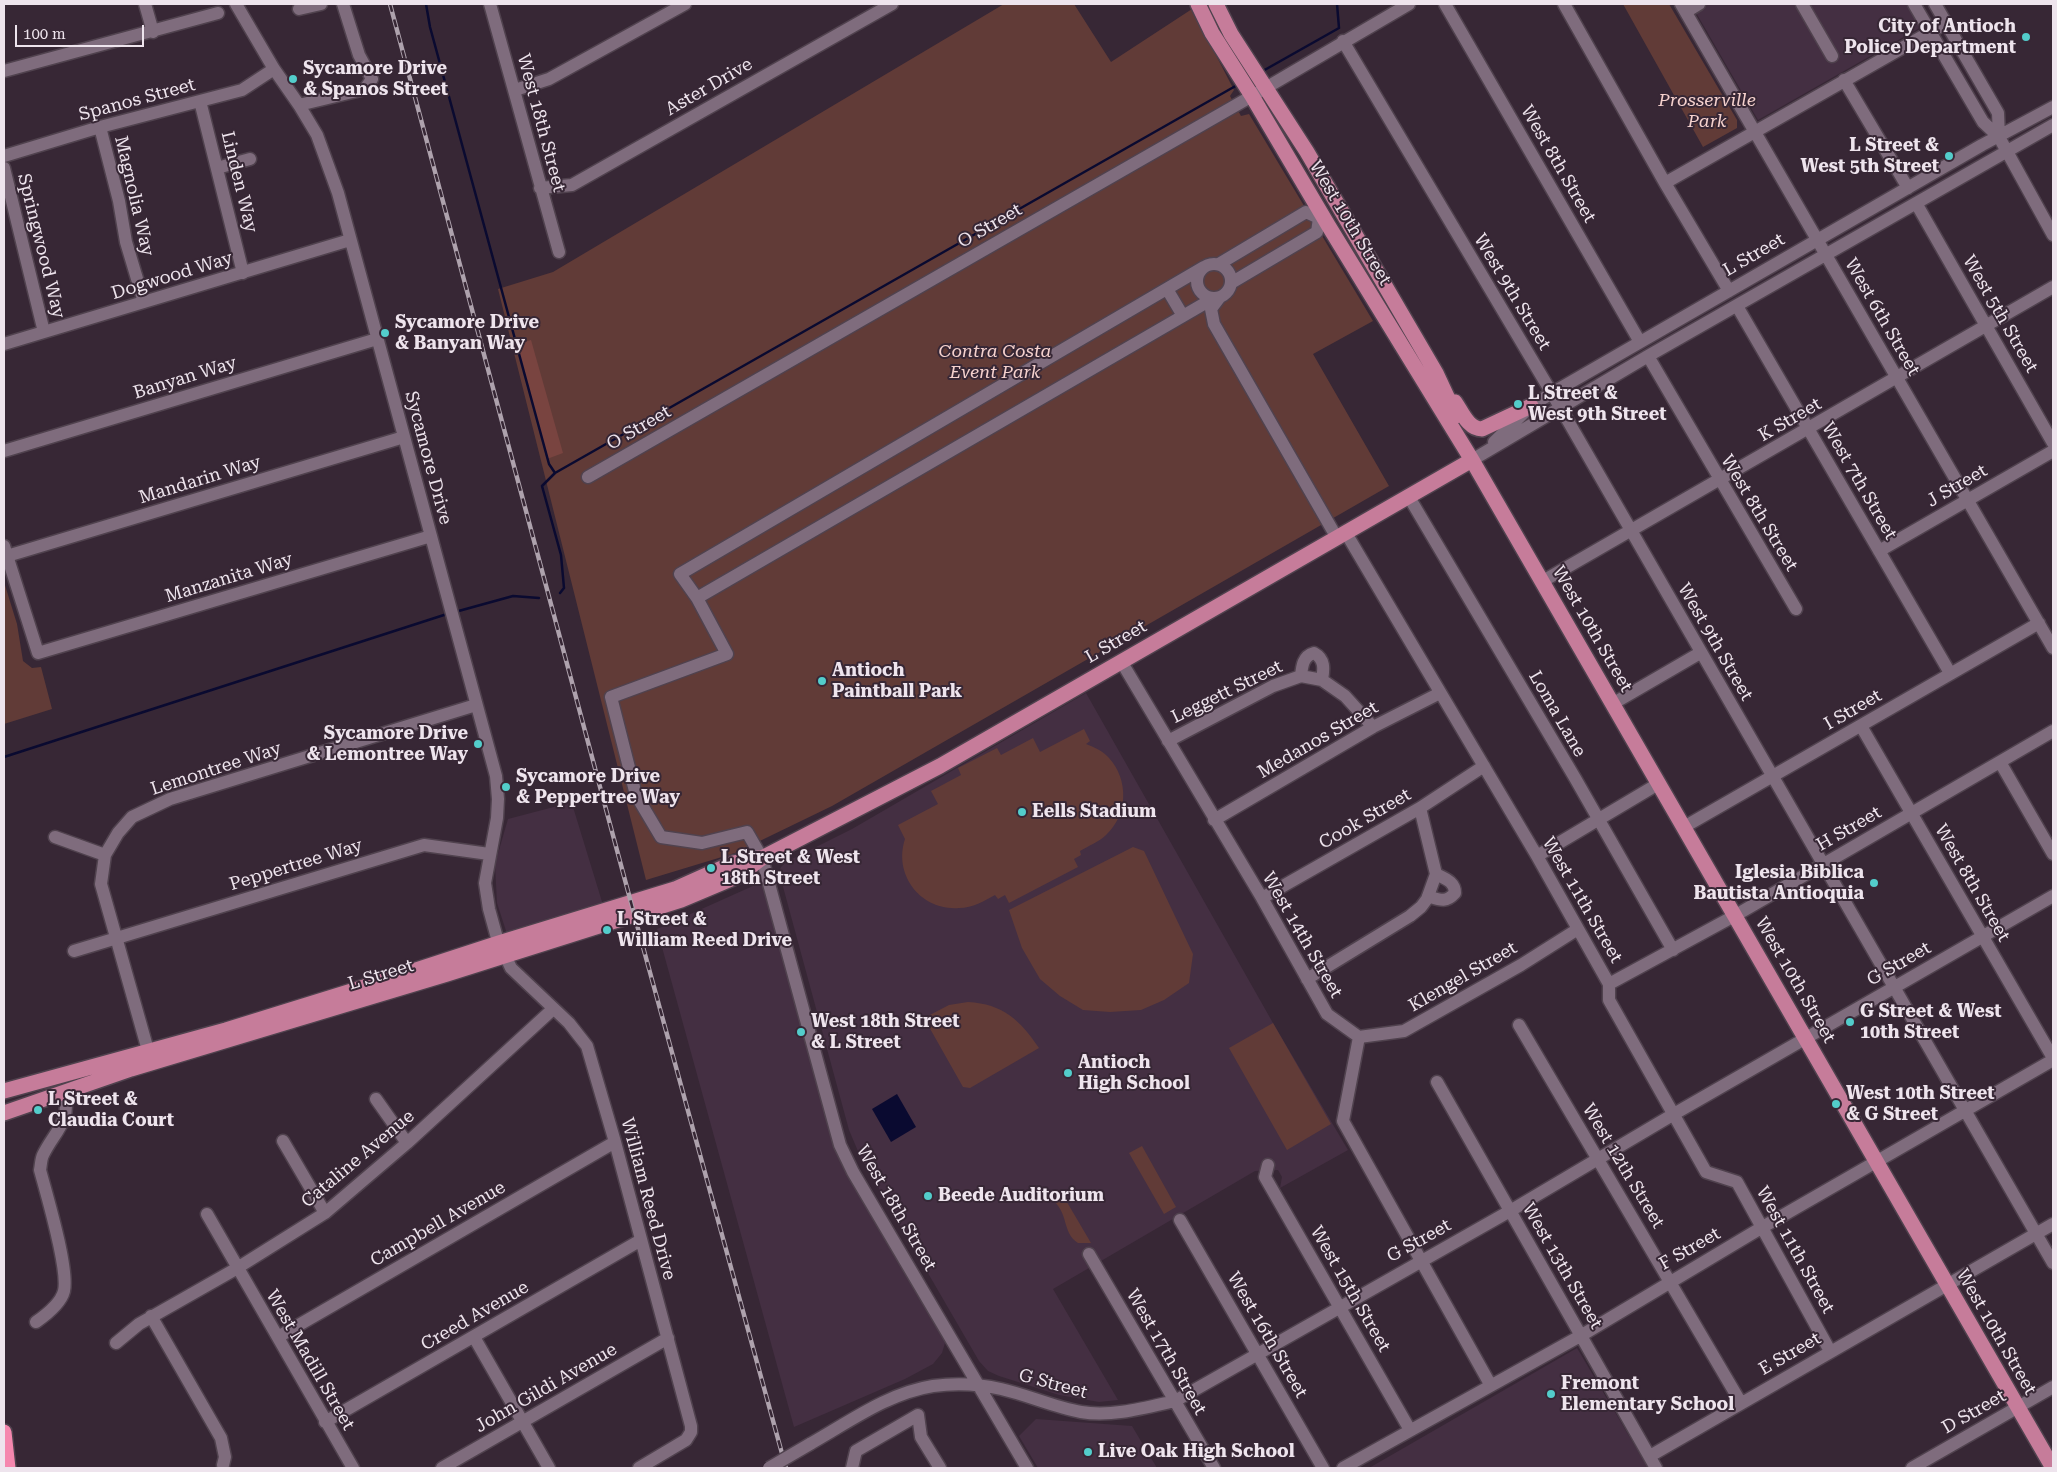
<!DOCTYPE html>
<html>
<head>
<meta charset="utf-8">
<style>
  body { margin:0 }
  #map { position:relative; width:2057px; height:1472px; overflow:hidden; background:#372735; font-family:"Roboto Serif",serif }
  canvas { display:block }
  .frame { position:absolute; inset:0; border:5px solid #eee4ed; pointer-events:none }
  .scale { position:absolute; left:15px; top:25px; width:129px; height:22px; box-sizing:border-box; border:2px solid #eee4ed; border-top:0; padding-left:6px; font-size:15px; line-height:18px; white-space:nowrap; color:#eee4ed; -webkit-text-stroke:4px #372735; paint-order:stroke }
</style>
</head>
<body>
<div id="map">
<canvas width="2057" height="1472"></canvas>
<div class="frame"></div>
<div class="scale">100 m</div>
</div>
<script>
const g = document.querySelector('canvas').getContext('2d');
g.lineJoin = 'round';
function fillPath(path, color) { g.fillStyle = color; g.fill(path, 'evenodd'); }
function trace(path, color, width, dash) { g.strokeStyle = color; g.lineWidth = width; g.lineCap = dash ? 'butt' : 'round'; g.setLineDash(dash || []); g.stroke(path); }
function label(font, color, halo, rows, align = 'center') {
  g.font = font + ' "Roboto Serif",serif'; g.lineWidth = 4; g.setLineDash([]); g.textBaseline = 'middle'; g.strokeStyle = halo; g.fillStyle = color; for (const [text, x, y, turn = 0] of rows) {
    g.save(); g.translate(x, y); g.rotate((+turn || 0) * Math.PI / 180); g.textAlign = isNaN(turn) ? turn : align; if (halo) g.strokeText(text, 0, 0); g.fillText(text, 0, 0); g.restore();
  }
}
fillPath(new Path2D(`
  M 1691,4 L 1910,4 L 1923,26 L 1758,120 Z
  M 1086,693 L 1273,1023 L 1348,1150 L 1280,1188 L 1282,1177 L 1278,1170 L 1255,1171 L 1053,1289 L 1118,1400 L 1099,1402 L 1059,1395 L 999,1376 L 988,1371 L 979,1361 L 860,1156 L 849,1130 L 779,872 L 781,867 L 786,862 L 852,829 Z
  M 569,803 L 573,807 L 603,905 L 507,934 L 497,903 L 495,864 L 508,819 Z
  M 764,881 L 832,1137 L 943,1334 L 945,1343 L 942,1353 L 933,1364 L 905,1379 L 794,1427 L 657,929 Z
  M 1577,1348 L 1648,1468 L 1369,1468 Z
  M 1036,1419 L 1132,1426 L 1157,1468 L 1038,1468 L 1019,1436 Z`), '#442f42');
fillPath(new Path2D(`
  M 1004,4 L 1074,4 L 1111,62 L 1192,9 L 1234,90 L 1230,96 L 1241,116 L 1249,114 L 1373,321 L 1313,354 L 1389,486 L 832,806 L 735,853 L 646,880 L 498,289 L 553,272 Z
  M 1623,4 L 1669,4 L 1737,120 L 1737,128 L 1703,147 Z
  M 4,582 L 17,624 L 23,661 L 32,668 L 41,667 L 52,709 L 4,724 Z
  M 1084,729 L 1090,741 L 1086,744 C 1094,747 1103,751 1109,758 C 1129,780 1128,815 1106,835 C 1099,842 1088,846 1080,851 L 1081,855 L 1074,859 L 1078,867 L 1009,903 L 1005,895 L 998,899 L 995,895 C 984,901 973,908 959,908 C 921,911 893,875 905,839 L 898,825 L 938,804 L 931,791 L 961,775 L 958,768 L 997,748 L 1001,755 L 1033,738 L 1040,752 Z
  M 1133,847 L 1144,851 L 1193,954 L 1189,983 L 1164,1000 L 1141,1010 L 1110,1012 L 1083,1010 L 1060,996 L 1040,979 L 1022,948 L 1009,910 Z
  M 968,1002 C 1003,1004 1020,1020 1039,1048 L 970,1088 L 963,1087 L 924,1018 L 949,1005 Z
  M 1273,1023 L 1331,1124 L 1287,1150 L 1229,1048 Z
  M 1142,1146 L 1176,1207 L 1164,1214 L 1129,1153 Z
  M 1061,1192 L 1091,1243 L 1078,1243 C 1061,1232 1070,1212 1050,1198 Z`), '#613b37');
fillPath(new Path2D(`
  M 531,340 L 563,453 L 547,459 L 516,344 Z`), '#794440');
fillPath(new Path2D(`
  M 897,1094 L 916,1127 L 891,1142 L 872,1109 Z`), '#0a0a30');
trace(new Path2D(`
  M 426,4 L 430,27 L 549,464 L 555,473
  M 1261,72 L 1339,28 L 1337,4
  M 560,593 L 564,588 L 561,555 L 542,486 L 555,473 L 1239,84
  M 455,612 L 513,596 L 539,598
  M 4,757 L 447,614`), '#0a0a30', 2.5);
const minor = new Path2D(`
  M 145,4 L 153,32
  M 236,4 L 274,69 L 299,105 L 317,135 L 338,193 L 496,776 L 498,799 L 497,818 L 485,883 L 489,909 L 497,938 L 511,968 L 569,1023 L 587,1046 L 615,1142 L 691,1426 L 691,1432 L 686,1440 L 639,1468
  M 490,4 L 559,252
  M 1445,4 L 1640,342
  M 1564,4 L 1665,183 L 1729,291
  M 1681,4 L 2053,648
  M 1802,4 L 1832,56
  M 1914,4 L 1983,122 L 1999,137 L 2053,235
  M 1935,4 L 1998,113 L 1999,137
  M 299,9 L 321,4
  M 1686,12 L 1699,4
  M 1343,41 L 1560,407 L 2053,1263
  M 4,71 L 218,13
  M 1844,80 L 1908,188
  M 515,90 L 549,79 L 685,4
  M 200,101 L 243,273
  M 299,105 L 365,89 L 372,79 L 359,55 L 343,4
  M 100,127 L 119,201 L 126,242 L 144,302
  M 4,156 L 100,127 L 242,90 L 274,69
  M 4,168 L 44,332
  M 217,168 L 250,159
  M 1665,183 L 1946,23
  M 540,188 L 572,185 L 892,4
  M 1916,203 L 2053,443
  M1197 281a17 17 0 1 1 34 0a17 17 0 1 1-34 0Z
  M 1219,264 L 1306,212 L 1319,218 L 1317,232 L 1231,283
  M 1167,289 L 1183,316
  M 1220,297 L 1211,309 L 1214,324 L 1337,538
  M 1737,306 L 1950,673
  M 4,344 L 350,240
  M 1648,356 L 1796,609
  M 1494,442 L 1531,406 L 1552,393 L 1982,145 L 2053,107
  M 4,451 L 377,339
  M 1472,460 L 1648,356 L 2053,125
  M 588,477 L 1252,96 L 1409,4
  M 1409,497 L 1575,778 L 1673,950
  M 1346,533 L 1537,856 L 1609,984 L 1609,1000 L 1706,1172 L 1737,1182 L 1830,1351
  M 4,546 L 38,653 L 431,536
  M 1879,551 L 2053,451
  M 7,556 L 404,437
  M 1543,581 L 2053,287
  M 697,598 L 1214,298
  M 1121,661 L 1262,898 L 1327,1014 L 1359,1037 L 1343,1121 L 1490,1384
  M 1301,676 C 1302,666 1303,656 1314,653 C 1325,659 1324,669 1322,680
  M 1614,703 L 1700,653
  M 1861,726 L 2053,1058
  M 1168,741 L 1273,686 L 1301,676 L 1322,680 L 1345,696 L 1373,727
  M 2000,762 L 2053,854
  M 1214,820 L 1373,727 L 1440,693
  M 1684,827 L 2039,623
  M 55,837 L 105,855
  M 1537,856 L 1658,784
  M 1428,896 C 1440,900 1446,903 1455,893 C 1455,882 1446,879 1436,874
  M 1262,898 L 1420,808 L 1484,766
  M 74,951 L 424,845 L 489,854
  M 1307,979 L 1410,916 L 1421,907 L 1427,899 L 1436,874 L 1420,808
  M 1609,984 L 1736,915 L 2053,731
  M 1519,1025 L 1741,1403
  M 1359,1037 L 1404,1031 L 1521,965 L 1578,929
  M 151,1061 L 101,884 L 105,855 L 118,833 L 132,817 L 170,799 L 476,705
  M 1437,1082 L 1656,1468
  M 376,1099 L 407,1143
  M 283,1141 L 325,1213
  M 1268,1165 L 1265,1177 L 1410,1430
  M 207,1214 L 353,1468
  M 1180,1220 L 1323,1468
  M 1089,1254 L 1214,1468
  M 151,1316 L 221,1438 L 225,1457 L 223,1465
  M 36,1322 C 46,1315 61,1303 64,1291 C 69,1269 47,1196 40,1170 C 41,1165 41,1159 43,1155 C 54,1132 72,1121 64,1093
  M 278,1337 L 615,1142
  M 474,1337 L 549,1468
  M 116,1343 L 139,1324 L 234,1270 L 325,1213 L 407,1143 L 553,1009
  M 325,1422 L 641,1240
  M 810,1444 C 849,1422 888,1393 933,1386 C 955,1383 979,1384 1001,1389 C 1028,1395 1053,1407 1081,1412 C 1112,1417 1144,1408 1175,1401 L 1510,1211 L 1674,1114 L 2053,896
  M 1650,1456 L 2053,1224
  M 442,1468 L 668,1338
  M 852,1468 L 856,1451 L 918,1415 L 921,1437 L 940,1468
  M 1027,1468 L 853,1172 L 840,1145 L 762,858 L 747,832 L 702,843 L 661,837 L 636,795 L 611,697 L 727,654 L 697,598 L 680,574 L 1204,267
  M 1343,1468 L 1582,1335 L 1761,1228 L 2053,1060
  M 1912,1468 L 2053,1387`);
const major = new Path2D(`
  M 1198,4 L 1212,33 L 1252,96 L 1328,225 L 1472,460 L 2053,1468
  M 1216,4 L 1231,34 L 1307,152 L 1436,373 L 1456,416
  M 1455,402 C 1462,412 1468,429 1482,429 L 1531,406
  M 4,1091 L 226,1030 L 355,990 L 499,943 L 675,889 L 733,863 L 758,858
  M 4,1113 L 131,1069 L 447,974 L 681,900 L 738,876 L 762,858 L 940,766 L 1472,460`);
const highway = new Path2D(`
  M 4,1432 L 8,1468`);
trace(minor, '#50424e', 15);
trace(major, '#50424e', 18);
trace(highway, '#50424e', 18);
trace(minor, '#7f6c7d', 12);
trace(major, '#c67c9a', 15);
trace(highway, '#f587ae', 15);
const rail = new Path2D(`
  M 390,4 L 640,936 L 786,1468`);
trace(rail, '#aea2ad', 4.5);
trace(rail, '#372735', 2.5, [8]);
const minorBridge = new Path2D(`
  M 769,1468 L 810,1444`);
trace(minorBridge, '#50424e', 15, []);
trace(minorBridge, '#7f6c7d', 12);
for (const [x, y, r, color] of [
  [2026,37,5,"#53cdcb"],
  [293,79,5,"#53cdcb"],
  [1949,156,5,"#53cdcb"],
  [385,333,5,"#53cdcb"],
  [1518,404,5,"#53cdcb"],
  [822,681,5,"#53cdcb"],
  [478,744,5,"#53cdcb"],
  [506,787,5,"#53cdcb"],
  [1022,812,5,"#53cdcb"],
  [711,868,5,"#53cdcb"],
  [1874,883,5,"#53cdcb"],
  [607,930,5,"#53cdcb"],
  [1850,1022,5,"#53cdcb"],
  [801,1032,5,"#53cdcb"],
  [1068,1073,5,"#53cdcb"],
  [1836,1104,5,"#53cdcb"],
  [38,1110,5,"#53cdcb"],
  [928,1196,5,"#53cdcb"],
  [1551,1394,5,"#53cdcb"],
  [1088,1452,5,"#53cdcb"]
]) { const dot = new Path2D(); dot.arc(x, y, r, 0, 2 * Math.PI); g.fillStyle = color; g.fill(dot); trace(dot, '#372735', 2); }
label('bold 18px', '#eee4ed', '#372735', [
  ["City of Antioch",2016,27,"right"],
  ["Police Department",2016,48,"right"],
  ["Sycamore Drive",303,69],
  ["& Spanos Street",303,90],
  ["L Street &",1939,146,"right"],
  ["West 5th Street",1939,167,"right"],
  ["Sycamore Drive",395,323],
  ["& Banyan Way",395,344],
  ["L Street &",1528,394],
  ["West 9th Street",1528,415],
  ["Antioch",832,671],
  ["Paintball Park",832,692],
  ["Sycamore Drive",468,734,"right"],
  ["& Lemontree Way",468,755,"right"],
  ["Sycamore Drive",516,777],
  ["& Peppertree Way",516,798],
  ["Eells Stadium",1032,812],
  ["L Street & West",721,858],
  ["18th Street",721,879],
  ["Iglesia Biblica",1864,873,"right"],
  ["Bautista Antioquia",1864,894,"right"],
  ["L Street &",617,920],
  ["William Reed Drive",617,941],
  ["G Street & West",1860,1012],
  ["10th Street",1860,1033],
  ["West 18th Street",811,1022],
  ["& L Street",811,1043],
  ["Antioch",1078,1063],
  ["High School",1078,1084],
  ["West 10th Street",1846,1094],
  ["& G Street",1846,1115],
  ["L Street &",48,1100],
  ["Claudia Court",48,1121],
  ["Beede Auditorium",938,1196],
  ["Fremont",1561,1384],
  ["Elementary School",1561,1405],
  ["Live Oak High School",1098,1452]
], 'left');
label('18px', '#eee4ed', '#372735', [
  ["Aster Drive",709,87,-30],
  ["Spanos Street",137,100,-15],
  ["West 18th Street",541,123,75],
  ["West 8th Street",1558,164,60],
  ["Linden Way",239,182,76],
  ["Magnolia Way",134,196,77],
  ["West 10th Street",1350,223,59],
  ["O Street",990,226,-30],
  ["Springwood Way",41,246,76],
  ["L Street",1754,255,-30],
  ["Dogwood Way",172,276,-17],
  ["West 9th Street",1512,292,59],
  ["West 5th Street",2000,314,60],
  ["West 6th Street",1882,317,60],
  ["Banyan Way",185,378,-17],
  ["K Street",1790,420,-30],
  ["O Street",639,428,-30],
  ["Sycamore Drive",428,458,75],
  ["Mandarin Way",200,480,-17],
  ["West 7th Street",1859,481,60],
  ["J Street",1957,486,-30],
  ["West 8th Street",1759,513,59],
  ["Manzanita Way",229,578,-17],
  ["West 10th Street",1592,629,60],
  ["L Street",1116,642,-30],
  ["West 9th Street",1715,642,60],
  ["Leggett Street",1227,692,-26],
  ["I Street",1853,710,-30],
  ["Loma Lane",1557,714,60],
  ["Medanos Street",1318,740,-30],
  ["Lemontree Way",216,769,-18],
  ["Cook Street",1365,819,-30],
  ["H Street",1849,829,-30],
  ["Peppertree Way",296,865,-17],
  ["West 8th Street",1972,883,60],
  ["West 11th Street",1582,900,60],
  ["West 14th Street",1302,935,60],
  ["G Street",1899,964,-30],
  ["L Street",381,975,-17],
  ["Klengel Street",1463,977,-30],
  ["West 10th Street",1795,980,60],
  ["Cataline Avenue",358,1159,-40],
  ["West 12th Street",1623,1166,59],
  ["William Reed Drive",648,1199,75],
  ["West 18th Street",896,1208,60],
  ["Campbell Avenue",438,1224,-30],
  ["G Street",1419,1241,-29],
  ["F Street",1690,1249,-30],
  ["West 11th Street",1795,1250,61],
  ["West 13th Street",1562,1266,60],
  ["West 15th Street",1350,1289,60],
  ["Creed Avenue",475,1316,-30],
  ["West 10th Street",1996,1332,60],
  ["West 16th Street",1267,1335,60],
  ["West 17th Street",1166,1352,60],
  ["E Street",1790,1354,-30],
  ["West Madill Street",310,1360,60],
  ["G Street",1053,1384,15],
  ["John Gildi Avenue",546,1388,-30],
  ["D Street",1974,1412,-30]
]);
label('italic 18px', '#f5d1cd', '#372735', [
  ["Prosserville",1707,101],
  ["Park",1707,122],
  ["Contra Costa",995,352],
  ["Event Park",995,373]
]);
</script>
</body>
</html>
